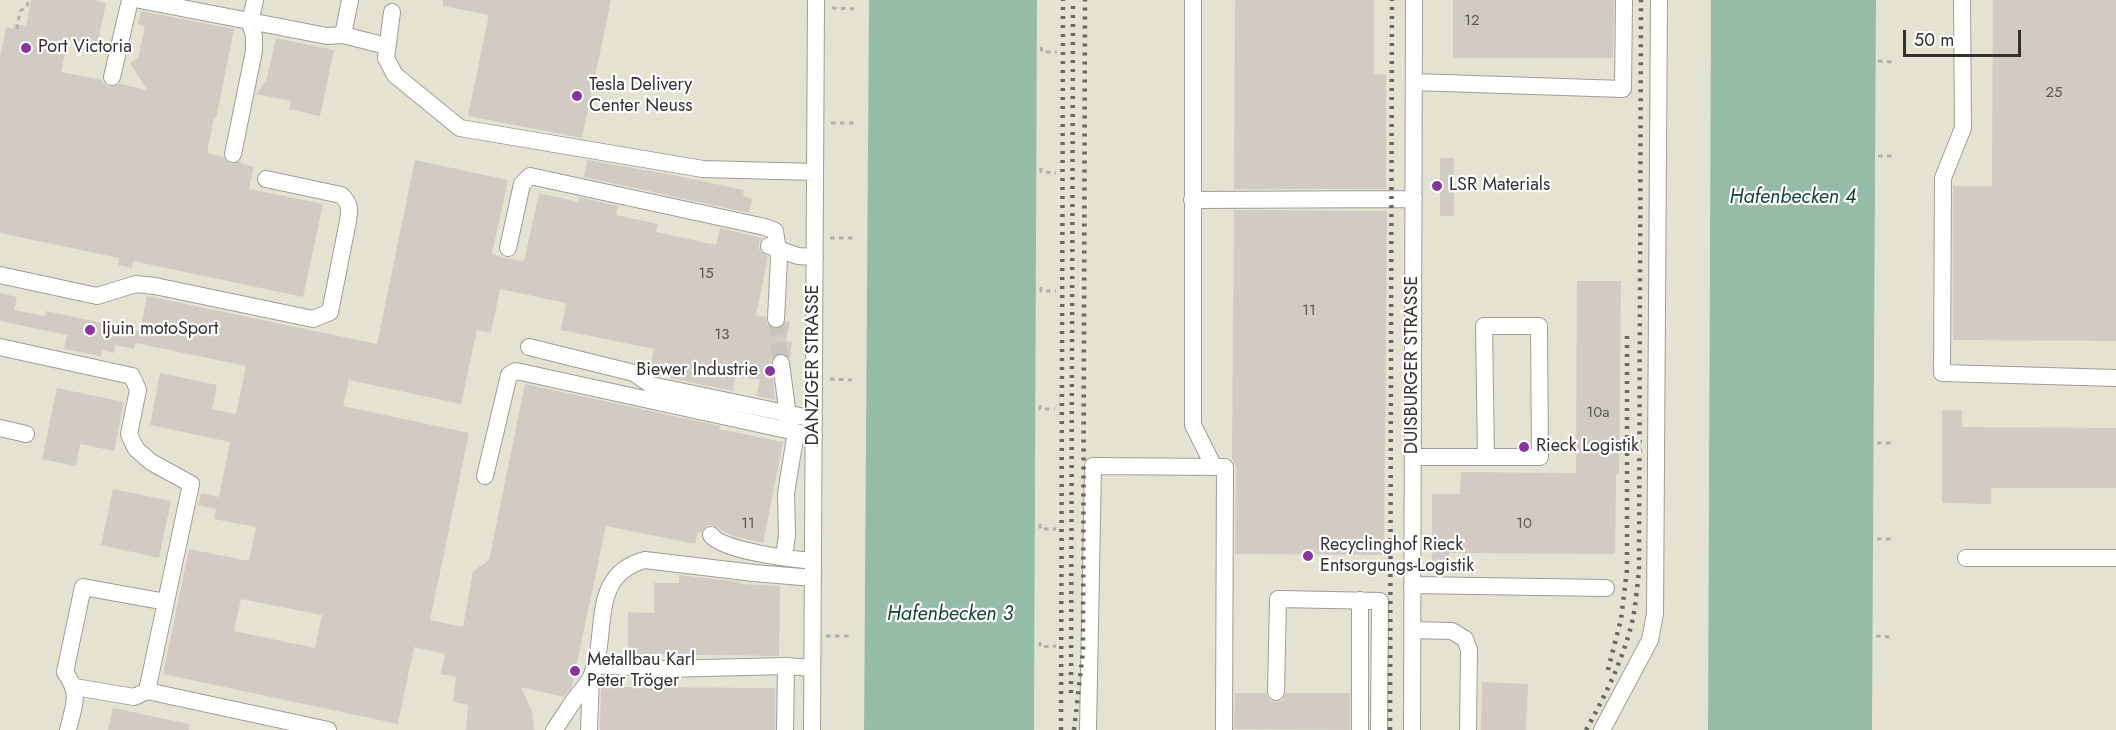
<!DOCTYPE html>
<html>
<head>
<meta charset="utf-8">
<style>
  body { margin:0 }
  #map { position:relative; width:2116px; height:730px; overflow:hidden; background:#ecebe2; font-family:Jost,sans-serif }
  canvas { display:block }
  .scale { position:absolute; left:1903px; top:30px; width:118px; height:27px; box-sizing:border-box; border:3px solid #32312e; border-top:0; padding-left:8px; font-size:18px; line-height:21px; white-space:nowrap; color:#32312e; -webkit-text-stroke:4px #fff; paint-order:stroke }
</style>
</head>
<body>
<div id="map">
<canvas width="2116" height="730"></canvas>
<div class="scale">50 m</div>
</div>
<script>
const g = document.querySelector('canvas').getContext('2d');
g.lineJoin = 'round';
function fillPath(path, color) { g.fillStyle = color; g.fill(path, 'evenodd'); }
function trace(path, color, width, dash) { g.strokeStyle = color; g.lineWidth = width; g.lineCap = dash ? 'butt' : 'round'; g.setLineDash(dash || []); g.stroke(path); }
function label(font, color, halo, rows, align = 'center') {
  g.font = font + ' Jost,sans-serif'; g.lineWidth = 4.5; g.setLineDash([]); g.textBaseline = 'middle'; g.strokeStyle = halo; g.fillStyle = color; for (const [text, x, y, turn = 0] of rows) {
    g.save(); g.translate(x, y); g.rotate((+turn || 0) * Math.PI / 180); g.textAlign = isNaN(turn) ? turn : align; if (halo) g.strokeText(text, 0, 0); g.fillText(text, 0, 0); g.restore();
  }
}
fillPath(new Path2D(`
  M 0,0 L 869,0 L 864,730 L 0,730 Z
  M 1037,0 L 1711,0 L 1708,730 L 1034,730 Z
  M 1876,0 L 2116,0 L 2116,730 L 1872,730 Z`), '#e4e3d2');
fillPath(new Path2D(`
  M 869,0 L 1037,0 L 1034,730 L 864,730 Z
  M 1711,0 L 1876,0 L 1872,730 L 1708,730 Z`), '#94bca7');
fillPath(new Path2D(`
  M 31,0 L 93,0 L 106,3 L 97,46 L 68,40 L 61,72 L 102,80 L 105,85 L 110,87 L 120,84 L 147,90 L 130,63 L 138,58 L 145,26 L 138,24 L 141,11 L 234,29 L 216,119 L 214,118 L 207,153 L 223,157 L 230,164 L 241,161 L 241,163 L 254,167 L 249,189 L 323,204 L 303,297 L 133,261 L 132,268 L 118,265 L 119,258 L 0,233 L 0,58 L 6,27 L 13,29 L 14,24 L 26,26 Z
  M 443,0 L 611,0 L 582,138 L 468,116 L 489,15 L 443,6 Z
  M 1235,0 L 1374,0 L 1374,74 L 1386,74 L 1386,189 L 1234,189 Z
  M 1453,0 L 1614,0 L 1613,58 L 1453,58 Z
  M 1993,0 L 2116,0 L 2116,341 L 1953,340 L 1953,186 L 1992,186 Z
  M 276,38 L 334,50 L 320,116 L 289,109 L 291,101 L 256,94 L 266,81 Z
  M 1440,158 L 1454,158 L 1454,216 L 1440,216 Z
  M 415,160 L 508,180 L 492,254 L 505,258 L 524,261 L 539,193 L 578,202 L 579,197 L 618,206 L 616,215 L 658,224 L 656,232 L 716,245 L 720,228 L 763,238 L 759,242 L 759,249 L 762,253 L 768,257 L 756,315 L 766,317 L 767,324 L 775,329 L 781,328 L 786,321 L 790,322 L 786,341 L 792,342 L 790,357 L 780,353 L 774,355 L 771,360 L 775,400 L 756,396 L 760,380 L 736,375 L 733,391 L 655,375 L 649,371 L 654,349 L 561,330 L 566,303 L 500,289 L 491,333 L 477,330 L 461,404 L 349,380 L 343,406 L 469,433 L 430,620 L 463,627 L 473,571 L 489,560 L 525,384 L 720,426 L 719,429 L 783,442 L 763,543 L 733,536 L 712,525 L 707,525 L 701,533 L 698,532 L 695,544 L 606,526 L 572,686 L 564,697 L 521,687 L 532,712 L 534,730 L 466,730 L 468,705 L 453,702 L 456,677 L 441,674 L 445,654 L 414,647 L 398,724 L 163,674 L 189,549 L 249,561 L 256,527 L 214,519 L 216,509 L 198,505 L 201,493 L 219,497 L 230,442 L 150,425 L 160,373 L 217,385 L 212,409 L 236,414 L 246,366 L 136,343 L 134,349 L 115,345 L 114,353 L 102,350 L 101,356 L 64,349 L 67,335 L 0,321 L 0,293 L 17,297 L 14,310 L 45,316 L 46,311 L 140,331 L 147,296 L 377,344 ZM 241,599 L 322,615 L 315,648 L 234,631 Z
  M 587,160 L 673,175 L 744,190 L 743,196 L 752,199 L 749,213 L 584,177 Z
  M 1234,210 L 1387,211 L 1384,555 L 1235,554 L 1236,467 L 1232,459 Z
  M 1577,281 L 1621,281 L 1619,474 L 1616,474 L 1615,554 L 1449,553 L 1449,565 L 1432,565 L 1432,494 L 1460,494 L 1461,472 L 1576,473 Z
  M 57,388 L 124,402 L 114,451 L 80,444 L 76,466 L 42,459 Z
  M 1942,410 L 1962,410 L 1962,427 L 2116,428 L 2116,488 L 1991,488 L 1991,504 L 1942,503 Z
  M 113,489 L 171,501 L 159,558 L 101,545 Z
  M 679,575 L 740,582 L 740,584 L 780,586 L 779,656 L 628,654 L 628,612 L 654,613 L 654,583 L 679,583 Z
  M 1482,682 L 1528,684 L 1526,730 L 1481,730 Z
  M 601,687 L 775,688 L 775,730 L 600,730 Z
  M 1235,693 L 1266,693 L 1270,701 L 1276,702 L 1282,701 L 1286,693 L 1350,693 L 1350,730 L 1234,729 Z
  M 113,708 L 189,724 L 189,730 L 108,730 Z`), '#d1cbc3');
trace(new Path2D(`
  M 776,319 L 781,363`), '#c7c6be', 16, [16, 8]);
const minor = new Path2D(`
  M 140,0 L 327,36 L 343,35 L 350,0
  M 1193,0 L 1193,425 L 1211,461 L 1210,466
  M 1962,0 L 1963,128 L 1943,178 L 1942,373 L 2116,378
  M 392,12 L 386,58 L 395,75 L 460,128 L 703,169 L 815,172
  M 343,35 L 387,46
  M 112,77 L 130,0
  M 1414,82 L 1623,89 L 1624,0
  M 233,154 L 254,51 L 254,36 L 250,23 L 255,0
  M 1192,200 L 1414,199
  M 769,246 L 798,256 L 815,257
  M 508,248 L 522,184 L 530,176 L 765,227 L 775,231 L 779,258 L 776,319
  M 0,275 L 97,296 L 136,284 L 155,286 L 313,319 L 330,312 L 348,221 C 350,209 350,203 341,195 L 266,179
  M 0,347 L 132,376 L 138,390 L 129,434 L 136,449 L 151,462 L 191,484 L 147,691 L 328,730
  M 529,347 L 634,373 L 651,385 L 814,419
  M 781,363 L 789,424
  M 0,428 L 26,434
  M 1413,457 L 1540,457 L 1539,326 L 1484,326 L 1486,457
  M 485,476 L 509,375 L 516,371 L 814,436
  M 711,535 C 723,551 791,559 813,561
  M 784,557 L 787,535 L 786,493 L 796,432
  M 1966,558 L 2116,558
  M 1412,585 L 1606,588
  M 1412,630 L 1452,631 L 1465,639 L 1469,650 L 1468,730
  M 594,665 L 663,669 L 786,666 L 812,668
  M 75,687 L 134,697 L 147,691
  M 1276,692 L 1278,599 L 1380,601 L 1379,730
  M 68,730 C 74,704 81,695 65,672 L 83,587 L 166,602
  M 554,730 C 562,719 569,707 577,696 C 582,690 588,684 591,677 C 610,636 587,575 645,560 L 754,573 L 813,578
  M 589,730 L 591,677
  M 785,730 L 786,666
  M 812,730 L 816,0
  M 1088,730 L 1093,466 L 1225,467 L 1224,730
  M 1360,730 L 1360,600
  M 1412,730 L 1414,0
  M 1602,730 L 1650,640 L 1655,614 L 1659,0`);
trace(minor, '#9e9e95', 18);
trace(new Path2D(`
  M 832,8 L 854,9
  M 17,29 L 20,11 L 27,7 L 28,0
  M 1041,47 L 1042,52 L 1057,52
  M 1878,61 L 1895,62
  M 831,123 L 854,123
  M 1878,156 L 1894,156
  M 1041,168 L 1041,172 L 1056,173
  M 830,238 L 853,238
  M 1041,287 L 1041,291 L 1056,291
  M 830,379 L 852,380
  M 1040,405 L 1040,409 L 1055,409
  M 1877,443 L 1892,443
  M 1040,524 L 1040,529 L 1056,529
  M 1877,539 L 1892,539
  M 826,636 L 852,636
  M 1876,636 L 1891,637
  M 1040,642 L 1040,647 L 1056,646`), '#b0afa8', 3, [4.5, 4.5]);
trace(minor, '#fff', 16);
trace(new Path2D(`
  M 1608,670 L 1621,619 L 1627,570 L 1627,336
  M 1071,693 L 1073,0
  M 1061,730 L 1063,0
  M 1074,730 L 1083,651 L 1085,0
  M 1390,730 L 1392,0
  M 1586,730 C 1606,694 1624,658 1633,618 C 1636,603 1637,586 1639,571 L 1641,0`), '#686762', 4.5, [3, 6]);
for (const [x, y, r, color] of [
  [26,48,6,"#8833a1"],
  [577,96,6,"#8833a1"],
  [1437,186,6,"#8833a1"],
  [90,330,6,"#8833a1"],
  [770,371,6,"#8833a1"],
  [1524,447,6,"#8833a1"],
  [1308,556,6,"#8833a1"],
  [575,671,6,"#8833a1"]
]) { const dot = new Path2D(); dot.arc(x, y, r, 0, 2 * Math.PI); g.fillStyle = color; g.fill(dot); trace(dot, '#fff', 2); }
label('15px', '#5a5853', null, [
  ["12",1472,21],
  ["25",2054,93],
  ["15",706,274],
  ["11",1309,311],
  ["13",722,335],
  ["10a",1598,413],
  ["11",748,524],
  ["10",1524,524]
]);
label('18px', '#32312e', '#fff', [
  ["Port Victoria",38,48],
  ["Tesla Delivery",589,86],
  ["Center Neuss",589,107],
  ["LSR Materials",1449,186],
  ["Ijuin motoSport",102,330],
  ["Biewer Industrie",758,371,"right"],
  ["Rieck Logistik",1536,447],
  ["Recyclinghof Rieck",1320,546],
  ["Entsorgungs-Logistik",1320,567],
  ["Metallbau Karl",587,661],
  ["Peter Tröger",587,682]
], 'left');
label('18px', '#32312e', '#fff', [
  ["DANZIGER STRASSE",814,365,-90],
  ["DUISBURGER STRASSE",1413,365,-90]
]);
label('italic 20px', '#134631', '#fff', [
  ["Hafenbecken 4",1793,198],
  ["Hafenbecken 3",950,615]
]);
</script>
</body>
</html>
